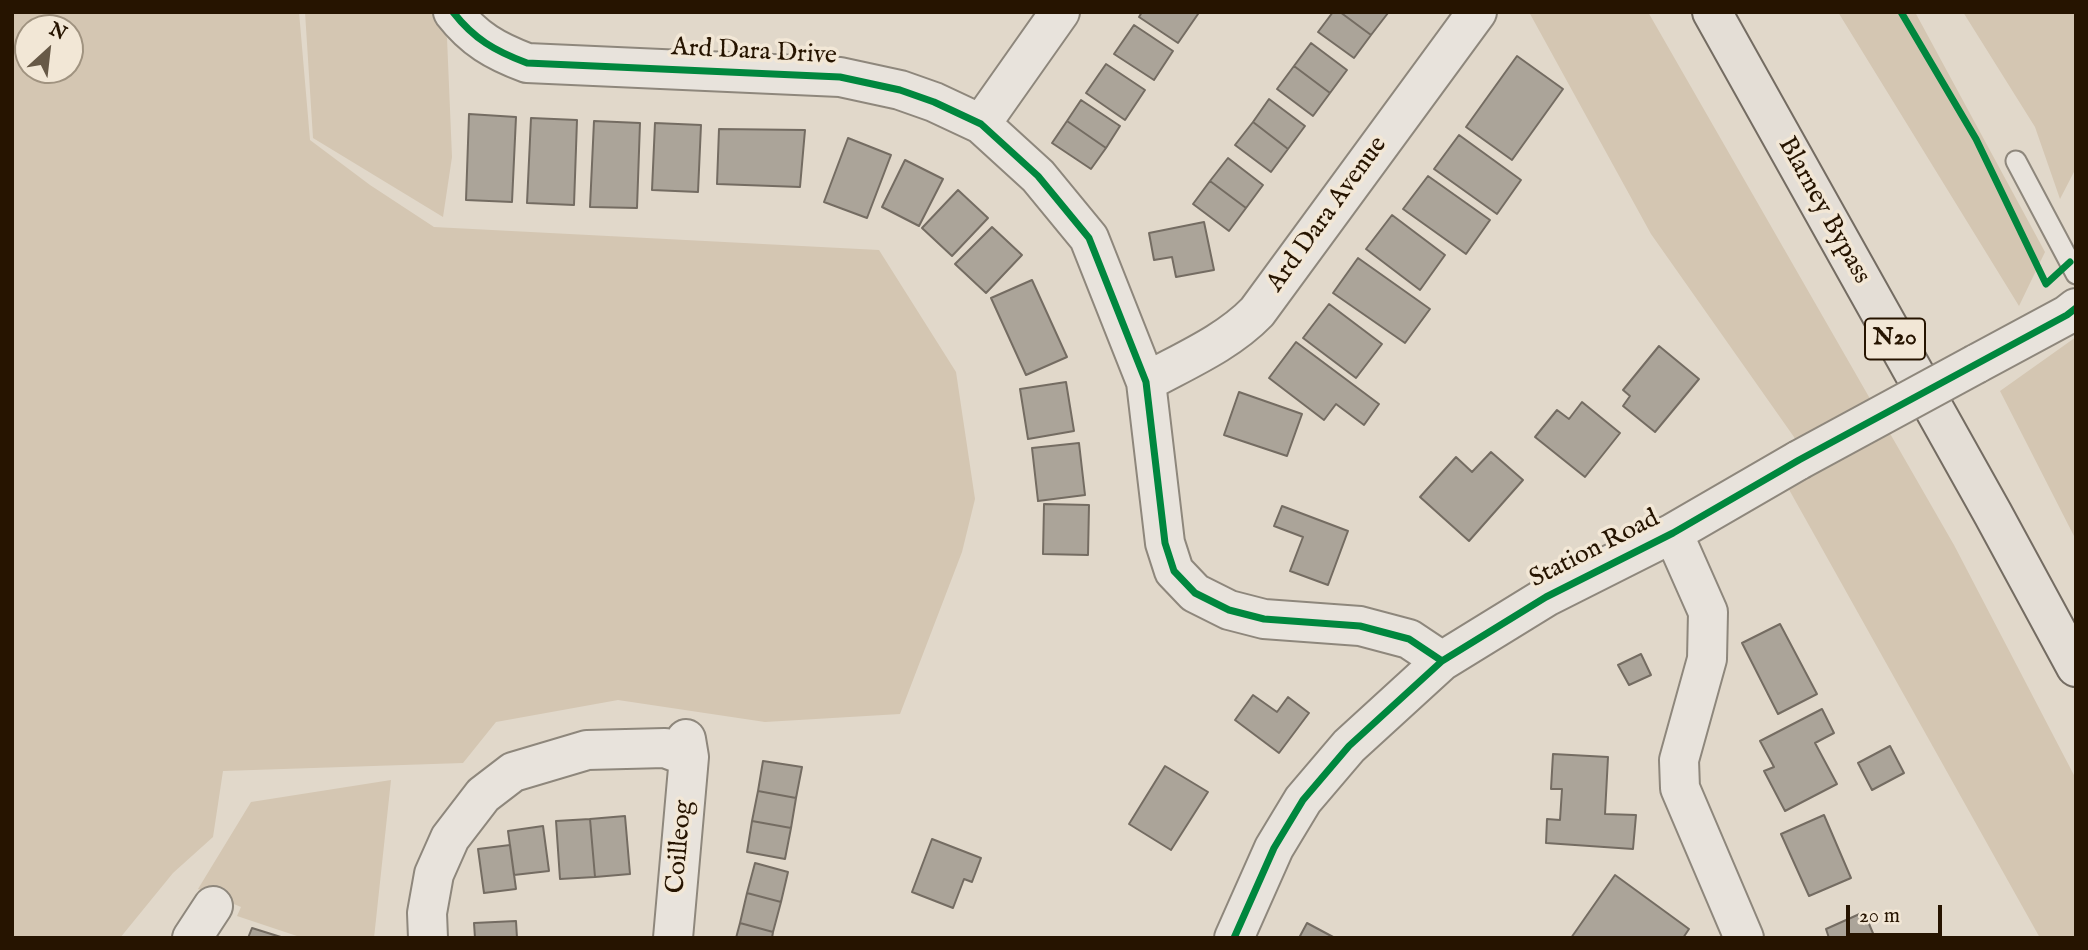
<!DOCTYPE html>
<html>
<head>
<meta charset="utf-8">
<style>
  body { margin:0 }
  #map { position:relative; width:2088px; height:950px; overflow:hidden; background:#e1d8ca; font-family:"IM FELL English",serif }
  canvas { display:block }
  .frame { position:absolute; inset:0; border:14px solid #261400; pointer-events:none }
  .north { position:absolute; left:14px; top:14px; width:70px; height:70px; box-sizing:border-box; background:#f2e7d6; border:2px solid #a09380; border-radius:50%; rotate:27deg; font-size:19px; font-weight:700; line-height:28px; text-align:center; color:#261400 }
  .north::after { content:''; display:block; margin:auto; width:24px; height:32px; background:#675947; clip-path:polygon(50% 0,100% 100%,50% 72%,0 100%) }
  .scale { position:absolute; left:1846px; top:905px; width:96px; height:32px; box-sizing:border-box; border:4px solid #261400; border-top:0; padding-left:9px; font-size:21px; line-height:24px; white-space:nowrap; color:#261400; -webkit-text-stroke:5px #f2e7d6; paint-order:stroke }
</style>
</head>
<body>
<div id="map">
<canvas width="2088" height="950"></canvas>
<div class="frame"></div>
<div class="north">N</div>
<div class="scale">20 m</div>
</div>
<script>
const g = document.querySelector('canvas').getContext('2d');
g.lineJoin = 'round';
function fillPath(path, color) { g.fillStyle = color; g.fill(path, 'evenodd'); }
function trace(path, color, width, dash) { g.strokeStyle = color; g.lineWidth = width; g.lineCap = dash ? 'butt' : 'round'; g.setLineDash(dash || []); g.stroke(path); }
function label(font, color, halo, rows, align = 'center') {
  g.font = font + ' "IM FELL English",serif'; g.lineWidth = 7; g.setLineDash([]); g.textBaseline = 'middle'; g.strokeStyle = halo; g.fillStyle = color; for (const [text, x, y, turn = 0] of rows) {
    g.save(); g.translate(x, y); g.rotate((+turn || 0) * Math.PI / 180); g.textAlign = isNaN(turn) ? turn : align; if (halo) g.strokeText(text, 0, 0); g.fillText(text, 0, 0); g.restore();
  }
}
fillPath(new Path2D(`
  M 12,12 L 299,12 L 310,140 L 370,185 L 434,227 L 879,250 L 956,372 L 975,499 L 962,552 L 900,714 L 765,722 L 618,700 L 496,722 L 463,763 L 223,771 L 213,837 L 173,873 L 120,938 L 12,938 ZM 70,28 L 70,70 L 28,70 L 28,28 Z
  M 305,12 L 432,12 L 447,38 L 452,157 L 443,217 L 313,138 Z
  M 1529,12 L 1648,12 L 1954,545 L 2076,779 L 2076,938 L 2040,938 L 1787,486 L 1811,473 L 1794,437 L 1651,234 Z
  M 1838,12 L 1915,12 L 2045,252 L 2019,306 Z
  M 1963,12 L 2076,12 L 2076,168 L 2060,199 L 2035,127 Z
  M 2076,337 L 2076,540 L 2000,391 Z
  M 391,780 L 374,938 L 303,938 L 237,916 L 241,907 L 198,889 L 251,802 Z`), '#d4c6b2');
const building = new Path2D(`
  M 1142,12 L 1195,12 L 1198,14 L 1178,43 L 1139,17 Z
  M 1333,12 L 1340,12 L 1371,35 L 1354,58 L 1318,32 Z
  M 1340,12 L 1387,12 L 1388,13 L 1371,35 Z
  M 1134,25 L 1173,51 L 1154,80 L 1114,54 Z
  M 1311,43 L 1347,70 L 1330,93 L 1294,66 Z
  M 1517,56 L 1563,89 L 1512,160 L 1466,127 Z
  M 1106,64 L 1145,90 L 1125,120 L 1086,93 Z
  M 1294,66 L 1330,93 L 1313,116 L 1277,89 Z
  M 1269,99 L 1305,126 L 1288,149 L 1253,122 Z
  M 1081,100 L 1120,126 L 1106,148 L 1067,121 Z
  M 469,114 L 516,117 L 512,202 L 466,200 Z
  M 531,118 L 577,120 L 574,205 L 527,203 Z
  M 594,121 L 640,123 L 637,208 L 590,207 Z
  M 1067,121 L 1106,148 L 1091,169 L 1052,143 Z
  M 1253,122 L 1288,149 L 1271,172 L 1235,145 Z
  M 655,123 L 701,125 L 698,192 L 652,190 Z
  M 719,129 L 805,130 L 800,187 L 717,184 Z
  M 1459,135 L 1521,180 L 1497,214 L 1434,169 Z
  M 848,138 L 891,155 L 867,218 L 824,202 Z
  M 1228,158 L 1263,185 L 1246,208 L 1210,181 Z
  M 905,160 L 943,179 L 919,226 L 882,207 Z
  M 1428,176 L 1490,220 L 1466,254 L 1403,209 Z
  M 1210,181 L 1246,208 L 1229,231 L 1193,204 Z
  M 958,190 L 988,218 L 952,256 L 922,228 Z
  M 1392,215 L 1445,255 L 1420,290 L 1366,249 Z
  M 1204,222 L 1214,270 L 1176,277 L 1172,257 L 1154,260 L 1149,233 Z
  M 992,227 L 1022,255 L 986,293 L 955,264 Z
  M 1358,258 L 1430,309 L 1405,343 L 1333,293 Z
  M 1032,280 L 1067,357 L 1026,375 L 991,298 Z
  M 1329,304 L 1382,344 L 1356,378 L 1303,338 Z
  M 1296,342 L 1379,404 L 1364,425 L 1336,404 L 1324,420 L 1269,378 Z
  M 1659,346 L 1699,379 L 1655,432 L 1623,406 L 1630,396 L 1623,390 Z
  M 1066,382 L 1074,431 L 1028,439 L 1020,389 Z
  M 1239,392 L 1302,414 L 1287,456 L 1224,435 Z
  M 1582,402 L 1620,433 L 1585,477 L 1535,437 L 1557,410 L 1569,419 Z
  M 1079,443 L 1085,495 L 1038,501 L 1032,448 Z
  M 1491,452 L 1523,480 L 1469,541 L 1420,497 L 1456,457 L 1472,472 Z
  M 1044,504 L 1089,505 L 1088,555 L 1043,554 Z
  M 1282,506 L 1348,531 L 1328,585 L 1290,571 L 1303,537 L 1274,526 Z
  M 1780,624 L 1817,694 L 1778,714 L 1742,643 Z
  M 1641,654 L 1651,675 L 1629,685 L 1618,665 Z
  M 1253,695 L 1277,712 L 1288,697 L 1309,713 L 1279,753 L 1235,720 Z
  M 1822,709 L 1834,733 L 1815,743 L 1837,784 L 1785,811 L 1764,771 L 1774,767 L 1760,741 Z
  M 1890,746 L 1904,773 L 1872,790 L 1858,763 Z
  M 1553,754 L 1608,757 L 1605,814 L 1636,815 L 1633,849 L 1546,843 L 1547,819 L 1560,820 L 1562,789 L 1551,789 Z
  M 763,761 L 802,767 L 796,798 L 758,791 Z
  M 1165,766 L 1208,792 L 1171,850 L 1129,824 Z
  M 758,791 L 796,798 L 791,828 L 752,821 Z
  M 1824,815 L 1851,878 L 1809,896 L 1781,834 Z
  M 625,816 L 630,874 L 595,877 L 590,819 Z
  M 590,819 L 595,877 L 560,879 L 556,821 Z
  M 752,821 L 791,828 L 785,859 L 747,852 Z
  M 543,826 L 549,871 L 514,875 L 508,831 Z
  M 932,839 L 981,858 L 972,882 L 964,879 L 953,908 L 912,892 Z
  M 510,845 L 516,889 L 484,893 L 478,849 Z
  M 755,863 L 788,872 L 781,902 L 747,893 Z
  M 1615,875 L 1689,929 L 1683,938 L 1571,938 Z
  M 747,893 L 781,902 L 773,932 L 740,923 Z
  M 1864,912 L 1875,938 L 1829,938 L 1826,929 Z
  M 516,921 L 517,938 L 475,938 L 474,923 Z
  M 740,923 L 773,932 L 772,938 L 736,938 Z
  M 1307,923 L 1335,938 L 1299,938 Z
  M 252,928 L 284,938 L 248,938 Z`);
fillPath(building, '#aba499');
trace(building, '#746c62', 2);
const service = new Path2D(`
  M 2016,161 L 2076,274`);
const minor = new Path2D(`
  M 453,12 C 474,39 495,51 527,63 L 840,77 L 900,90 L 934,102 L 981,124 L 1038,176 L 1089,238 L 1146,382 L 1165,543 L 1174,571 L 1195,593 L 1229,610 L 1264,619 L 1360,626 L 1409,639 L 1442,661
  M 981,124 L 1060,12
  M 1146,382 C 1184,361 1227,343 1257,312 L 1477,12
  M 1673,533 L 1708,612 L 1707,659 L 1679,760 L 1680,788 L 1744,938
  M 192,938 L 213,906
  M 428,938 L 427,913 L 434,874 L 450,838 L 483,795 L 513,772 L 587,750 L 665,748 L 689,757
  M 673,938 L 689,757 L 686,739
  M 1234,938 L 1274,848 L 1303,800 L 1349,746 L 1442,661 L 1546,597 L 1673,533 L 1799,460`);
const tertiary = new Path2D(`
  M 1976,364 L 2067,315 L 2076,308`);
const trunk = new Path2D(`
  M 1712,12 L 1993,514 L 2076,667`);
trace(service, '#8e877c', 23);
trace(minor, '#8e877c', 42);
trace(tertiary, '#8e877c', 42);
trace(trunk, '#746c62', 42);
trace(service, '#e8e3dc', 19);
trace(minor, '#e8e3dc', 38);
trace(tertiary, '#e8e3dc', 38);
trace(trunk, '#e4ded6', 38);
const tertiaryBridge = new Path2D(`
  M 1799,460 L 1976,364`);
trace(tertiaryBridge, '#8e877c', 42, []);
trace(tertiaryBridge, '#e8e3dc', 38);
trace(new Path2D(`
  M 453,12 C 474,39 495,51 527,63 L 840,77 L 900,90 L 934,102 L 981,124 L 1038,176 L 1089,238 L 1146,382 L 1165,543 L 1174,571 L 1195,593 L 1229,610 L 1264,619 L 1360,626 L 1409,639 L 1442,661
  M 1901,12 L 1976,139 L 2046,284 L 2070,262
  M 1234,938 L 1274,848 L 1303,800 L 1349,746 L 1442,661 L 1546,597 L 1673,533 L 1799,460 L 2067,315 L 2076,308`), '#00873e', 7);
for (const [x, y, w] of [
  [1895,339,60]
]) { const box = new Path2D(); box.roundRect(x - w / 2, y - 20.5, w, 41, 5); g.fillStyle = '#f2e7d6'; g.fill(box); trace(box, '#261400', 2); }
label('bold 24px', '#261400', null, [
  ["N20",1895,339]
]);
label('26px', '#261400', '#f2e7d6', [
  ["Ard Dara Drive",754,53,3],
  ["Blarney Bypass",1823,211,61],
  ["Ard Dara Avenue",1328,215,-54],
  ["Station Road",1595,550,-27],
  ["Coilleog",681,847,-85]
]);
</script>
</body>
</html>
